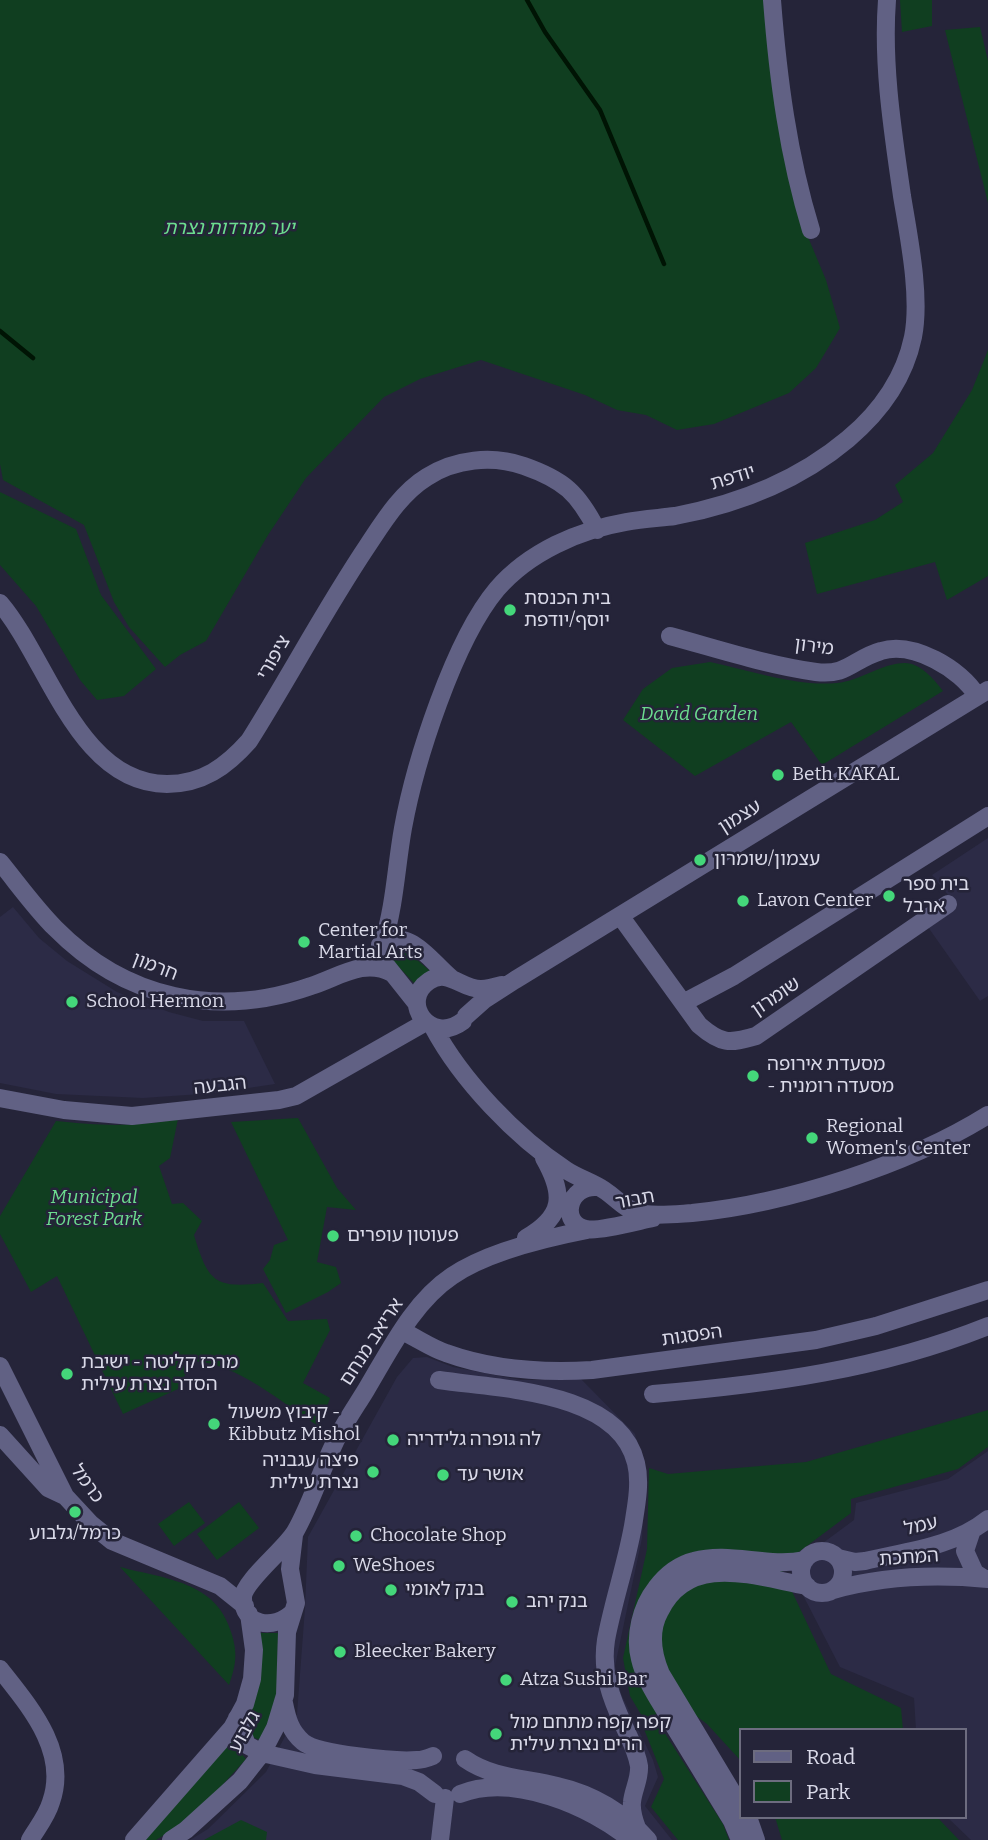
<!DOCTYPE html>
<html>
<head>
<meta charset="utf-8">
<style>
  body { margin:0 }
  #map { position:relative; width:988px; height:1840px; overflow:hidden; background:#252439; font-family:Bitter,serif }
  canvas { display:block }
  .legend { position:absolute; left:739px; top:1728px; width:228px; height:91px; box-sizing:border-box; background:#252439; border:2px solid #6d6c7f; margin:0; padding:9px 12px; list-style:none; font-size:21px; color:#d9d9e8 }
  .legend li { display:flex; align-items:center; gap:14px; height:35px }
  .legend b { width:35px; border:2px solid #6d6c7f }
</style>
</head>
<body>
<div id="map">
<canvas width="988" height="1840"></canvas>
<ul class="legend">
<li><b style="height:9px;background:#616184"></b>Road</li>
<li><b style="height:19px;background:#103e20"></b>Park</li>
</ul>
</div>
<script>
const g = document.querySelector('canvas').getContext('2d');
g.lineJoin = 'round';
function fillPath(path, color) { g.fillStyle = color; g.fill(path, 'evenodd'); }
function trace(path, color, width, dash) { g.strokeStyle = color; g.lineWidth = width; g.lineCap = dash ? 'butt' : 'round'; g.setLineDash(dash || []); g.stroke(path); }
function label(font, color, halo, rows, align = 'center') {
  g.font = font + ' Bitter,"Noto Sans Hebrew",serif'; g.lineWidth = 5; g.setLineDash([]); g.textBaseline = 'middle'; g.strokeStyle = halo; g.fillStyle = color; for (const [text, x, y, turn = 0] of rows) {
    g.save(); g.translate(x, y); g.rotate((+turn || 0) * Math.PI / 180); g.textAlign = isNaN(turn) ? turn : align; if (halo) g.strokeText(text, 0, 0); g.fillText(text, 0, 0); g.restore();
  }
}
fillPath(new Path2D(`
  M 988,838 L 988,996 L 980,1001 L 928,927 L 957,906 L 932,875 Z
  M 13,907 L 39,938 L 67,961 L 117,992 L 169,1012 L 203,1021 L 244,1021 L 275,1084 L 215,1093 L 143,1098 L 56,1094 L 0,1083 L 0,917 Z
  M 427,1357 L 453,1367 L 521,1380 L 581,1379 L 635,1434 L 645,1477 L 642,1538 L 615,1666 L 621,1694 L 653,1760 L 658,1777 L 645,1806 L 672,1840 L 190,1840 L 208,1829 L 266,1772 L 297,1714 L 305,1608 L 308,1537 L 397,1377 L 413,1358 Z
  M 988,1451 L 988,1840 L 971,1840 L 947,1817 L 965,1817 L 965,1730 L 916,1730 L 914,1698 L 840,1667 L 789,1568 L 854,1520 L 856,1503 L 948,1479 Z`), '#2c2b46');
fillPath(new Path2D(`
  M 0,0 L 770,0 L 803,225 L 826,280 L 840,328 L 816,368 L 789,393 L 714,424 L 677,430 L 646,415 L 617,410 L 585,395 L 481,360 L 420,379 L 384,397 L 306,478 L 268,535 L 206,641 L 180,655 L 165,667 L 129,627 L 114,602 L 84,525 L 3,480 L 0,464 Z
  M 900,0 L 932,0 L 932,26 L 902,32 Z
  M 980,27 L 988,61 L 988,203 L 945,30 Z
  M 988,350 L 988,576 L 947,600 L 935,562 L 817,594 L 805,543 L 875,520 L 903,502 L 895,485 L 933,453 L 972,390 Z
  M 0,492 L 76,529 L 101,595 L 156,669 L 124,696 L 97,700 L 80,680 L 36,606 L 0,565 Z
  M 710,662 C 749,670 797,687 837,683 C 860,681 882,663 905,663 C 920,663 934,679 943,691 L 822,765 L 791,722 L 695,776 L 623,720 L 643,689 L 672,668 Z
  M 395,951 L 408,952 L 430,971 L 414,983 L 393,961 Z
  M 298,1118 L 337,1188 L 356,1210 L 327,1207 L 317,1262 L 336,1267 L 341,1283 L 328,1292 L 286,1313 L 263,1269 L 270,1260 L 274,1245 L 288,1240 L 231,1122 Z
  M 178,1119 L 170,1158 L 159,1166 L 172,1204 L 183,1203 L 202,1221 L 194,1235 C 208,1281 214,1289 263,1283 L 288,1321 L 327,1319 L 330,1330 L 303,1383 L 330,1398 L 320,1427 C 283,1404 236,1362 192,1361 L 178,1389 L 123,1414 L 57,1276 L 31,1292 L 0,1234 L 0,1216 L 56,1121 C 101,1126 133,1127 178,1119 Z
  M 988,1410 L 988,1447 L 958,1469 L 851,1499 L 851,1513 L 780,1566 L 831,1674 L 901,1708 L 903,1730 L 741,1730 L 741,1761 L 707,1724 L 676,1701 L 645,1721 L 630,1696 L 623,1658 L 647,1549 L 649,1468 L 668,1474 L 806,1462 Z
  M 189,1502 L 205,1523 L 174,1546 L 158,1524 Z
  M 239,1502 L 259,1528 L 217,1560 L 197,1534 Z
  M 120,1567 C 165,1579 216,1581 231,1632 C 238,1653 236,1665 229,1685 Z
  M 256,1633 L 278,1633 L 277,1696 L 272,1716 L 260,1740 L 250,1736 L 248,1730 L 256,1687 Z
  M 657,1721 L 723,1824 L 729,1840 L 678,1840 L 651,1807 L 664,1779 L 644,1729 Z
  M 234,1735 L 238,1750 L 246,1759 L 206,1803 L 185,1822 L 156,1840 L 139,1840 Z
  M 775,1817 L 937,1817 L 959,1840 L 782,1840 Z
  M 241,1820 L 267,1832 L 266,1840 L 204,1840 Z`), '#103e20');
trace(new Path2D(`
  M 527,0 L 545,32 L 600,110 L 664,264
  M 0,331 L 33,358`), '#001404', 4.5);
trace(new Path2D(`
  M 772,0 C 778,78 788,155 811,230
  M 0,603 C 48,659 78,784 167,784 C 202,784 226,767 249,741 C 290,676 325,609 368,545 C 384,521 401,493 427,477 C 455,459 492,455 524,466 C 564,480 578,493 597,530
  M 670,636 C 718,649 766,665 816,672 C 848,676 853,659 881,651 C 913,641 961,669 977,696
  M 0,862 C 18,884 35,908 55,928 C 125,999 217,1019 311,986 C 339,977 364,958 392,973
  M 621,917 L 699,1025 C 721,1044 729,1044 756,1036 L 948,904
  M 383,943 C 395,905 396,867 403,828 C 415,762 454,640 497,589 C 529,552 579,530 626,522 C 642,519 659,518 675,516 C 739,504 798,481 848,439 C 880,412 904,380 913,337 C 921,297 909,238 902,196 C 893,133 882,65 887,0
  M 683,1003 L 734,976 L 988,816
  M 417,1004 L 382,960 L 380,945 C 410,926 430,961 451,978
  M 466,1016 L 484,1000 L 515,980 L 988,690
  M 463,1021 C 430,1046 399,1001 429,981 C 448,968 461,989 481,989 C 488,989 495,987 502,985
  M 433,1027 C 462,1081 516,1137 566,1170 C 578,1178 592,1182 604,1190 C 619,1200 624,1210 644,1214 C 660,1216 677,1214 692,1213 C 786,1204 908,1165 988,1115
  M 0,1098 L 64,1110 L 132,1116 L 279,1100 L 296,1096 L 426,1022
  M 597,1187 C 568,1185 559,1223 586,1229 C 597,1232 638,1221 653,1218
  M 526,1238 C 564,1216 565,1195 544,1158
  M 402,1331 C 417,1338 431,1348 446,1353 C 493,1370 543,1373 592,1370 L 816,1340 L 876,1326 L 988,1290
  M 0,1366 L 65,1496 L 91,1524 L 112,1541 L 220,1586 L 245,1606
  M 439,1380 C 498,1389 619,1390 636,1463 C 641,1483 636,1507 633,1526 C 626,1565 613,1602 606,1640 C 601,1672 611,1698 624,1726 C 630,1739 637,1752 639,1766 C 640,1779 633,1790 632,1802 C 631,1811 634,1820 637,1828
  M 653,1394 C 770,1384 878,1370 988,1326
  M 0,1435 L 48,1488 L 65,1496
  M 971,1533 L 965,1551 L 975,1573 L 983,1578
  M801 1572a21 21 0 1 1 42 0a21 21 0 1 1-42 0Z
  M 838,1558 L 855,1562 L 865,1561 C 908,1551 953,1547 988,1519
  M 833,1590 C 883,1576 936,1574 988,1579
  M 293,1612 C 274,1631 242,1626 243,1597 C 244,1581 284,1550 295,1532 C 311,1504 320,1473 334,1444 C 343,1425 355,1408 366,1390 C 390,1350 413,1302 452,1276 C 487,1252 546,1238 587,1230
  M 0,1669 C 29,1706 69,1751 51,1802 C 47,1816 37,1828 30,1840
  M 284,1703 C 287,1718 290,1731 303,1742 C 317,1754 396,1762 417,1760 C 423,1760 428,1758 433,1756
  M 237,1718 L 247,1745 L 262,1753 L 315,1765 L 403,1776 L 419,1782 L 435,1794
  M 465,1759 C 492,1778 525,1778 557,1786 C 592,1794 624,1813 648,1840
  M 460,1794 C 512,1773 591,1806 631,1840
  M 741,1807 L 661,1674 C 652,1653 649,1631 660,1611 C 689,1551 756,1577 807,1586
  M 748,1817 L 756,1840
  M 134,1840 L 232,1728 L 245,1704 L 252,1679 L 254,1650 L 249,1614
  M 171,1840 L 186,1830 L 240,1781 L 262,1753 L 275,1728 L 285,1695 L 287,1632 L 296,1603 L 290,1569 L 294,1535
  M 440,1840 L 445,1798
  M 740,1840 L 732,1821 C 712,1788 691,1754 671,1721 C 660,1701 645,1681 640,1659 C 634,1636 641,1607 656,1588 C 665,1576 678,1565 694,1561 C 730,1551 767,1568 805,1560`), '#616184', 18);
for (const [x, y, r, color] of [
  [510,610,7,"#44d77a"],
  [778,775,7,"#44d77a"],
  [700,860,7,"#44d77a"],
  [889,896,7,"#44d77a"],
  [743,901,7,"#44d77a"],
  [304,942,7,"#44d77a"],
  [72,1002,7,"#44d77a"],
  [753,1076,7,"#44d77a"],
  [812,1138,7,"#44d77a"],
  [333,1236,7,"#44d77a"],
  [67,1374,7,"#44d77a"],
  [214,1424,7,"#44d77a"],
  [393,1440,7,"#44d77a"],
  [373,1472,7,"#44d77a"],
  [443,1475,7,"#44d77a"],
  [75,1512,7,"#44d77a"],
  [356,1536,7,"#44d77a"],
  [339,1566,7,"#44d77a"],
  [391,1590,7,"#44d77a"],
  [512,1602,7,"#44d77a"],
  [340,1652,7,"#44d77a"],
  [506,1680,7,"#44d77a"],
  [496,1734,7,"#44d77a"]
]) { const dot = new Path2D(); dot.arc(x, y, r, 0, 2 * Math.PI); g.fillStyle = color; g.fill(dot); trace(dot, '#252439', 2.5); }
label('italic 19px', '#6cdd8f', '#252439', [
  ["יער מורדות נצרת",229,229],
  ["David Garden",699,715],
  ["Municipal",94,1198],
  ["Forest Park",94,1220]
]);
label('19px', '#d9d9e8', '#252439', [
  ["יודפת",733,478,-17],
  ["מירון",814,647,7],
  ["ציפורי",274,658,-60],
  ["עצמון",740,817,-32],
  ["חרמון",155,967,21],
  ["שומרון",776,997,-34],
  ["הגבעה",220,1086,-6],
  ["תבור",635,1200,-10],
  ["הפסגות",692,1336,-8],
  ["אריאב מנחם",372,1342,-57],
  ["כרמל",87,1484,54],
  ["עמל",921,1526,-13],
  ["המתכת",909,1558,-4],
  ["גלבוע",245,1732,-61]
]);
label('19px', '#d9d9e8', '#252439', [
  ["בית הכנסת",524,599],
  ["יוסף/יודפת",524,621],
  ["Beth KAKAL",792,775],
  ["עצמון/שומרון",714,860],
  ["בית ספר",903,885],
  ["ארבל",903,907],
  ["Lavon Center",757,901],
  ["Center for",318,931],
  ["Martial Arts",318,953],
  ["School Hermon",86,1002],
  ["מסעדת אירופה",767,1065],
  ["- מסעדה רומנית",767,1087],
  ["Regional",826,1127],
  ["Women's Center",826,1149],
  ["פעוטון עופרים",347,1236],
  ["מרכז קליטה - ישיבת",81,1363],
  ["הסדר נצרת עילית",81,1385],
  ["קיבוץ משעול -",228,1413],
  ["Kibbutz Mishol",228,1435],
  ["לה גופרה גלידריה",407,1440],
  ["פיצה עגבניה",359,1461,"right"],
  ["נצרת עילית",359,1483,"right"],
  ["אושר עד",457,1475],
  ["כרמל/גלבוע",75,1534,"center"],
  ["Chocolate Shop",370,1536],
  ["WeShoes",353,1566],
  ["בנק לאומי",405,1590],
  ["בנק יהב",526,1602],
  ["Bleecker Bakery",354,1652],
  ["Atza Sushi Bar",520,1680],
  ["קפה קפה מתחם מול",510,1723],
  ["הרים נצרת עילית",510,1745]
], 'left');
</script>
</body>
</html>
